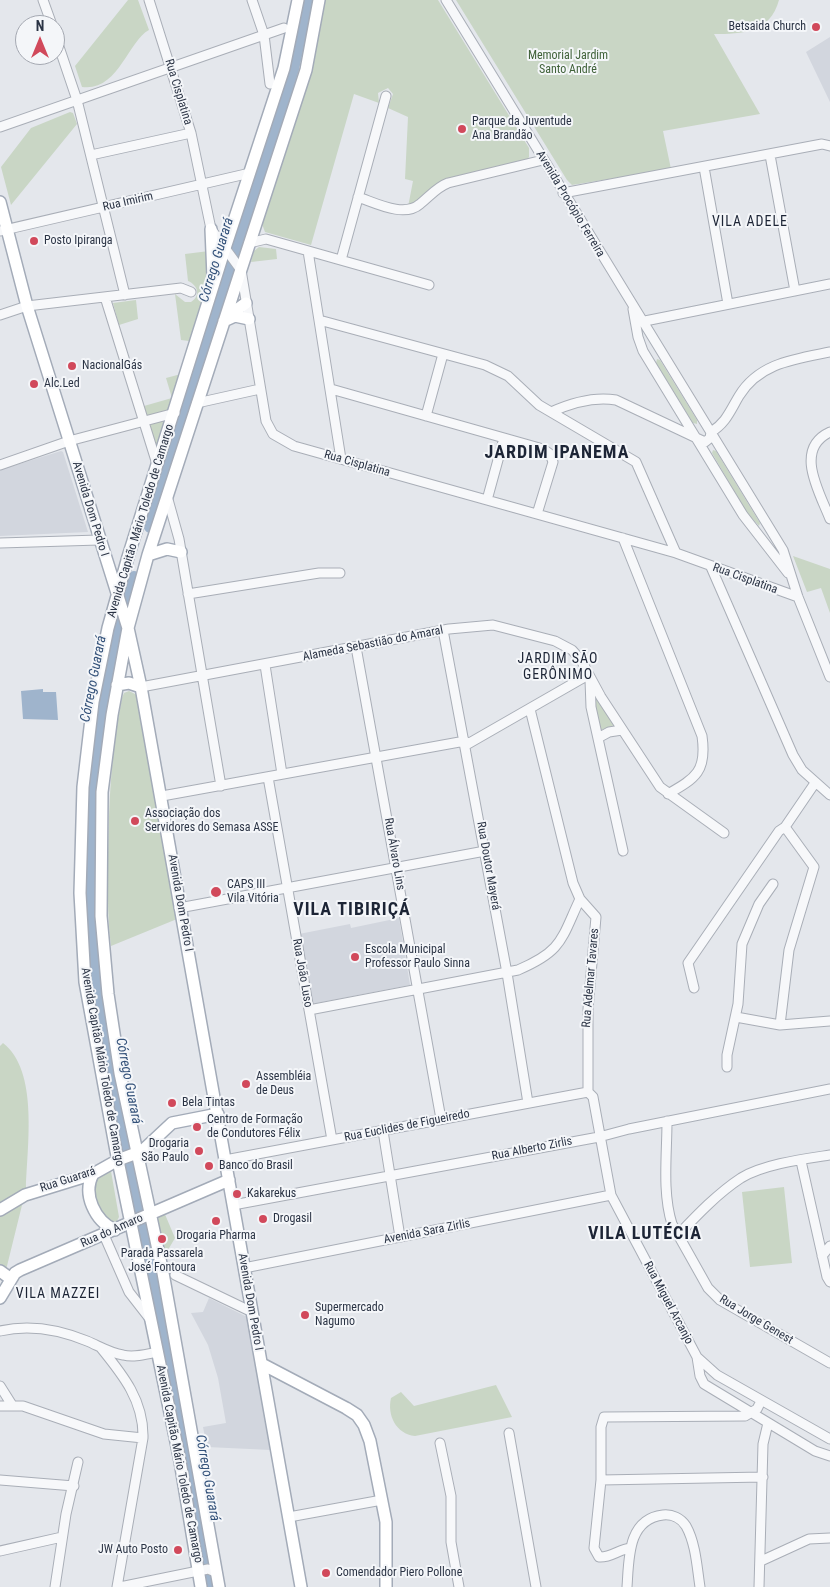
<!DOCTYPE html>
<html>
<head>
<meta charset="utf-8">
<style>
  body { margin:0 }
  #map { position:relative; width:830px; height:1587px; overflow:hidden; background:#e4e7ec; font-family:"Roboto Condensed",sans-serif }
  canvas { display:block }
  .north { position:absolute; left:15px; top:15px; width:50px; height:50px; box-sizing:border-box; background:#f4f6f9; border:1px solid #a4a8b1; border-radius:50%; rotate:0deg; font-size:14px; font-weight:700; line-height:20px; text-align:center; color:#2b3445 }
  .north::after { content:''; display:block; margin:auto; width:18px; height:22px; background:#d1495b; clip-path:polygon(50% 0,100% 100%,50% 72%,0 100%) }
</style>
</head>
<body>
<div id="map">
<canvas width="830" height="1587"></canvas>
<div class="north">N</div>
</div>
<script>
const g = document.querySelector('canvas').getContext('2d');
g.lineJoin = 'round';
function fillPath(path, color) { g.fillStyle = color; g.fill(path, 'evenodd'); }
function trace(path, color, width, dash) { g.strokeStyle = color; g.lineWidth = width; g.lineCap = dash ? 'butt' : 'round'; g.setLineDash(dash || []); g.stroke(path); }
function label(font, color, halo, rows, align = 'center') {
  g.font = font + ' "Roboto Condensed",sans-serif'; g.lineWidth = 4; g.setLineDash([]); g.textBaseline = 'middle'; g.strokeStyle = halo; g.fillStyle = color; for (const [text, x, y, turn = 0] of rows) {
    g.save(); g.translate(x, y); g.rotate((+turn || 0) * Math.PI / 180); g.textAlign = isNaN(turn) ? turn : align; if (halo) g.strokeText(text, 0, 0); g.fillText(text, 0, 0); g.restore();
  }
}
fillPath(new Path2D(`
  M 830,37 L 830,102 L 806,52 Z
  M 61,451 L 63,452 L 88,532 L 0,536 L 0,470 Z
  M 399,918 L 410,985 L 312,1004 L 299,934 L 350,924 L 351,928 Z
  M 209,1298 L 247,1317 L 271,1450 L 207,1447 L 203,1427 L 226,1423 L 218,1378 L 208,1345 L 191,1313 L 203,1312 Z`), '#d2d6de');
fillPath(new Path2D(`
  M 128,0 L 138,0 L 149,30 C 128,41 118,92 82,87 L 75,66 Z
  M 324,0 L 438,0 L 529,148 L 529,157 L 527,160 L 449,179 L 408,207 L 413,181 L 405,179 L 408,117 L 388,108 L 393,94 L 388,88 L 378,93 L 379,103 L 354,94 L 311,245 L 265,232 L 262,224 Z
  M 456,0 L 779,0 C 770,33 742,34 714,34 L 760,114 L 663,131 L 671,169 L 572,185 L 567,180 Z
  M 70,112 L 73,113 L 77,124 L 11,205 L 1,167 L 31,128 Z
  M 259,247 L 276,249 L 277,259 L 251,262 L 254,251 Z
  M 209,251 L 208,284 L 189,341 L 181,340 L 175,294 L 185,302 L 191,302 C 201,296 198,285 188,281 L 185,254 Z
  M 136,300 L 138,319 L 119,325 L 113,303 Z
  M 657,359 L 660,360 L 697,420 L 697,424 L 693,423 L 656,363 Z
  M 181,374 L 157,449 L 144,406 L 172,398 L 166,378 Z
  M 713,450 L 716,451 L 760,523 L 759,526 L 747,513 L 712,453 Z
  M 793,556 L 830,569 L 830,613 L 821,588 L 807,592 Z
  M 129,691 L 137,695 L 177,919 L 111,946 C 107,915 108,885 108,854 C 109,801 111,750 122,698 L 124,693 Z
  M 596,698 L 598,699 L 615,725 L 601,730 L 594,701 Z
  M 3,1043 C 39,1071 27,1146 26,1188 L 0,1205 L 0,1046 Z
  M 111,1171 L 119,1217 L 115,1225 L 106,1224 L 89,1187 L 93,1181 Z
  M 784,1187 L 792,1263 L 750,1267 L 742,1192 Z
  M 23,1201 L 6,1270 L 0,1266 L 0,1216 Z
  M 164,1212 L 175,1238 L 165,1255 L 157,1220 L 159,1214 Z
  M 496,1385 L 512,1417 L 415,1436 C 396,1434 387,1415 391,1398 L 401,1392 L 414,1406 Z`), '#c9d6c5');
fillPath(new Path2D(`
  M 43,689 L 43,692 L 56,692 L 58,720 L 23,719 L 21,691 Z`), '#9fb4cc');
trace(new Path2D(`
  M 150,527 L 293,69 L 308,0
  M 134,577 L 121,617 L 100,725 L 91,802 L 90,922 L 105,1049 L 185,1436 L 211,1587`), '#9fb4cc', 12);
const minor = new Path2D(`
  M 43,0 L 52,25
  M 149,0 L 191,133 L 211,229 L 241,270 L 266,421 L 273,434 L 294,446 L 676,553 L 798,597
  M 252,0 L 264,35 L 270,84
  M 446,0 L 783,550 L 798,597 L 830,677
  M 55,35 L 77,100 L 125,295
  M 0,127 L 284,28
  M 91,155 L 191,133
  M 770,155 L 795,291
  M 704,167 L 728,304
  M 563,193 L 822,144 L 830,146
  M 358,197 C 376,203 404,218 420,204 C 430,196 437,187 448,183 L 543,160
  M 0,231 L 250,173
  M 249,243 L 266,239 L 429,285
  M 308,251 L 341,459
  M 341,260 L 386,96
  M 105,297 L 157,464
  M 633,309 L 638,337 L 643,351 L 743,515 L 788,573
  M 0,315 L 27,306 L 181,288 L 191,292
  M 319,320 L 485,365 L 508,376 L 539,405 L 636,462 L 676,553
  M 640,322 L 830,284
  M 331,389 L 543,449 L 550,454 L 553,462 L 537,514
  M 197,403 L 260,389
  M 551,412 C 571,403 593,396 616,400 L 705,442 L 710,438 L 711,432 C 726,423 730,411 739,396 C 759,363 795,359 830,352
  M 426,416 L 443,354
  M 830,432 C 793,449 820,493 830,519
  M 0,465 L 69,441 L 175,413
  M 167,496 L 179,539 L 221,786
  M 487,500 L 504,438
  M 623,538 L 702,736 C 707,771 696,778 668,794
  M 0,543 L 99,540
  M 711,567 L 793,755 L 802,770 L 830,795
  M 188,594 L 319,573 L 340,573
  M 443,630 L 507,973 L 528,1103
  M 356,647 L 441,1119
  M 265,665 L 282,774
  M 590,680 L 591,707 L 623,851
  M 141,687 L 449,629 L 493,625 L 555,641 L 572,650 L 581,660 L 601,697 L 660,787 L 724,833
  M 530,709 L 573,883 L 580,899 L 596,917 L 588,1009 L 588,1092 L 593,1097 L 611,1195 L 697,1357 L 717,1375 L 830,1439
  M 598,738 L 609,732 L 622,730
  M 466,745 L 588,675
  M 268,777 L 332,1140
  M 162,796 L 465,741
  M 179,908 L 485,851
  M 694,988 L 688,963 L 779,831 L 785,827
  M 309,1010 L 518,970 C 563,951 561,939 580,899
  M 736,1017 L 780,1025 L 830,1021
  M 780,1025 L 789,950 L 814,867 L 785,827 L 815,783
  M 727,1067 L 727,1055 L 738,1004 L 742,944 L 759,904 L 773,884
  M 667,1121 C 667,1155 662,1192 672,1224 L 708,1288 L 720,1300 L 830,1363
  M 383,1131 L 400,1237
  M 225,1160 L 588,1092
  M 801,1161 L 827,1277 L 830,1282
  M 233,1205 L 599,1137 L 629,1129 L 830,1089
  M 104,1235 L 129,1292 L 150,1319
  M 678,1235 C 697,1215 718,1193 741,1178 C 764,1164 804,1159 830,1155
  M 822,1256 L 830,1246
  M 244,1268 L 611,1195
  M 175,1275 L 252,1312
  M 0,1331 C 30,1324 58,1329 87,1341 C 99,1346 110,1353 123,1355 C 135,1358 146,1354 158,1352
  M 101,1348 C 123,1375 144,1401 143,1438 L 117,1587
  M 697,1357 L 700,1376 L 704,1384 L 815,1451 L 830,1456
  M 0,1386 L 12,1405
  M 0,1406 L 23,1406 L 104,1434 L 143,1438
  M 509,1433 L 536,1587
  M 440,1443 L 451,1496 L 451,1542 L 459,1587
  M 0,1480 L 74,1486
  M 601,1480 L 763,1477
  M 289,1517 L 382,1500
  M 631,1548 C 619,1549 611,1558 599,1557 L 594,1548 L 601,1480 L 601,1427 L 604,1417 L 745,1416 L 757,1409 L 761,1401
  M 0,1551 L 62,1537
  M 761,1561 L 809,1539 L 830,1538
  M 55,1587 L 66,1514 L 78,1462
  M 120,1587 L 208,1569 L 217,1573
  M 627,1587 C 629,1560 627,1519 663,1515 C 672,1514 681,1518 686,1526 C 696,1544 697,1568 700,1587
  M 759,1587 L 763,1444 L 768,1423`);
const major = new Path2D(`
  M 0,202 L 27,306 L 128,628 L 141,687 L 301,1587
  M 211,229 L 213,277
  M 228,316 L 246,303
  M 224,321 L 235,316 L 249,319
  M 148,555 L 167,549 L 181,552
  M 117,685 L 129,683 L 141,687
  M 93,1174 C 82,1194 95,1221 115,1230
  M 0,1210 L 25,1195 L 93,1174 L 118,1160 L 142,1151 L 172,1123 L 218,1114
  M 0,1271 L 11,1279
  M 0,1298 L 15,1273 L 20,1270 L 229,1180
  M 262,1364 L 346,1408 L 357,1415 L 364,1425 L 370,1441 L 386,1522 L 386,1587
  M 201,1587 L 180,1461 L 116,1151 L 85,982 L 80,893 L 83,787 L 93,702 L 108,628 L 128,557 L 225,248 L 284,68 L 298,0
  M 219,1587 L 163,1273 L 120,1073 L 108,994 L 101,916 L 102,792 L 112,715 L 128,628 L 148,555 L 306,70 L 319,0`);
trace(minor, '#a9aeb7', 11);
trace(major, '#a3abb8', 14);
trace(minor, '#f7f8fa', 9);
trace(major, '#fff', 11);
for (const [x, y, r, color] of [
  [816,27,5,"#d1495b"],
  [462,129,5,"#d1495b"],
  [34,241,5,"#d1495b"],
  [72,366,5,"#d1495b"],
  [34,384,5,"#d1495b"],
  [135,821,5,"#d1495b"],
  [216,892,6,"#d1495b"],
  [355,957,5,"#d1495b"],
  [246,1084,5,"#d1495b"],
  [172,1103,5,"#d1495b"],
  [197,1127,5,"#d1495b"],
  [199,1151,5,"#d1495b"],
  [209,1166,5,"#d1495b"],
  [237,1194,5,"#d1495b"],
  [263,1219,5,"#d1495b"],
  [216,1221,5,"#d1495b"],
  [162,1239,5,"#d1495b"],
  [305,1315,5,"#d1495b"],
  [178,1550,5,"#d1495b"],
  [326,1573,5,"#d1495b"]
]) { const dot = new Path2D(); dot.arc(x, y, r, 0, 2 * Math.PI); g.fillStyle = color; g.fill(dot); trace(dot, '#f4f6f9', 2); }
label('12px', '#2b3445', '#f4f6f9', [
  ["Betsaida Church",806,27,"right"],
  ["Parque da Juventude",472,122],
  ["Ana Brandão",472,136],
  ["Posto Ipiranga",44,241],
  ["NacionalGás",82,366],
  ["Alc.Led",44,384],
  ["Associação dos",145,814],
  ["Servidores do Semasa ASSE",145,828],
  ["CAPS III",227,885],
  ["Vila Vitória",227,899],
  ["Escola Municipal",365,950],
  ["Professor Paulo Sinna",365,964],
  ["Assembléia",256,1077],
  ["de Deus",256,1091],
  ["Bela Tintas",182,1103],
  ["Centro de Formação",207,1120],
  ["de Condutores Félix",207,1134],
  ["Drogaria",189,1144,"right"],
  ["São Paulo",189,1158,"right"],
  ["Banco do Brasil",219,1166],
  ["Kakarekus",247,1194],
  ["Drogasil",273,1219],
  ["Drogaria Pharma",216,1236,"center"],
  ["Parada Passarela",162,1254,"center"],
  ["José Fontoura",162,1268,"center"],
  ["Supermercado",315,1308],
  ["Nagumo",315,1322],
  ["JW Auto Posto",168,1550,"right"],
  ["Comendador Piero Pollone",336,1573]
], 'left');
label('12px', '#3f6138', '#f4f6f9', [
  ["Memorial Jardim",568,56],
  ["Santo André",568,70]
]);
label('12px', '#2b3445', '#f4f6f9', [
  ["Rua Cisplatina",178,92,73],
  ["Rua Imirim",128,202,-13],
  ["Avenida Procópio Ferreira",570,204,59],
  ["Rua Cisplatina",357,464,16],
  ["Avenida Dom Pedro I",90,509,73],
  ["Avenida Capitão Mário Toledo de Camargo",141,521,-73],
  ["Rua Cisplatina",745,579,20],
  ["Alameda Sebastião do Amaral",373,644,-11],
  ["Rua Álvaro Lins",394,854,80],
  ["Rua Doutor Mayerá",488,866,80],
  ["Avenida Dom Pedro I",180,903,80],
  ["Rua João Luso",302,973,80],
  ["Rua Adelmar Tavares",591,978,-85],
  ["Avenida Capitão Mário Toledo de Camargo",102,1067,80],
  ["Rua Euclides de Figueiredo",407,1126,-11],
  ["Rua Alberto Zirlis",532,1149,-11],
  ["Rua Guarará",68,1180,-18],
  ["Rua do Amaro",112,1231,-24],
  ["Avenida Sara Zirlis",427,1232,-11],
  ["Avenida Dom Pedro I",250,1302,80],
  ["Rua Miguel Arcanjo",668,1303,62],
  ["Rua Jorge Genest",756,1320,31],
  ["Avenida Capitão Mário Toledo de Camargo",179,1464,79]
]);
g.letterSpacing = '1px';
label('14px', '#1d2536', '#f4f6f9', [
  ["VILA ADELE",750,222],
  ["JARDIM SÃO",558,659],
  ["GERÔNIMO",558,675],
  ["VILA MAZZEI",58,1294]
]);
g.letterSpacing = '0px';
label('italic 14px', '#34527a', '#f4f6f9', [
  ["Córrego Guarará",217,260,-73],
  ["Córrego Guarará",94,679,-79],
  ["Córrego Guarará",128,1081,79],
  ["Córrego Guarará",207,1478,80]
]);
g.letterSpacing = '1px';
label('bold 18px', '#1d2536', '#f4f6f9', [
  ["JARDIM IPANEMA",557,453],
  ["VILA TIBIRIÇÁ",352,910],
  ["VILA LUTÉCIA",645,1234]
]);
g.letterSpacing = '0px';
</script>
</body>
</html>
